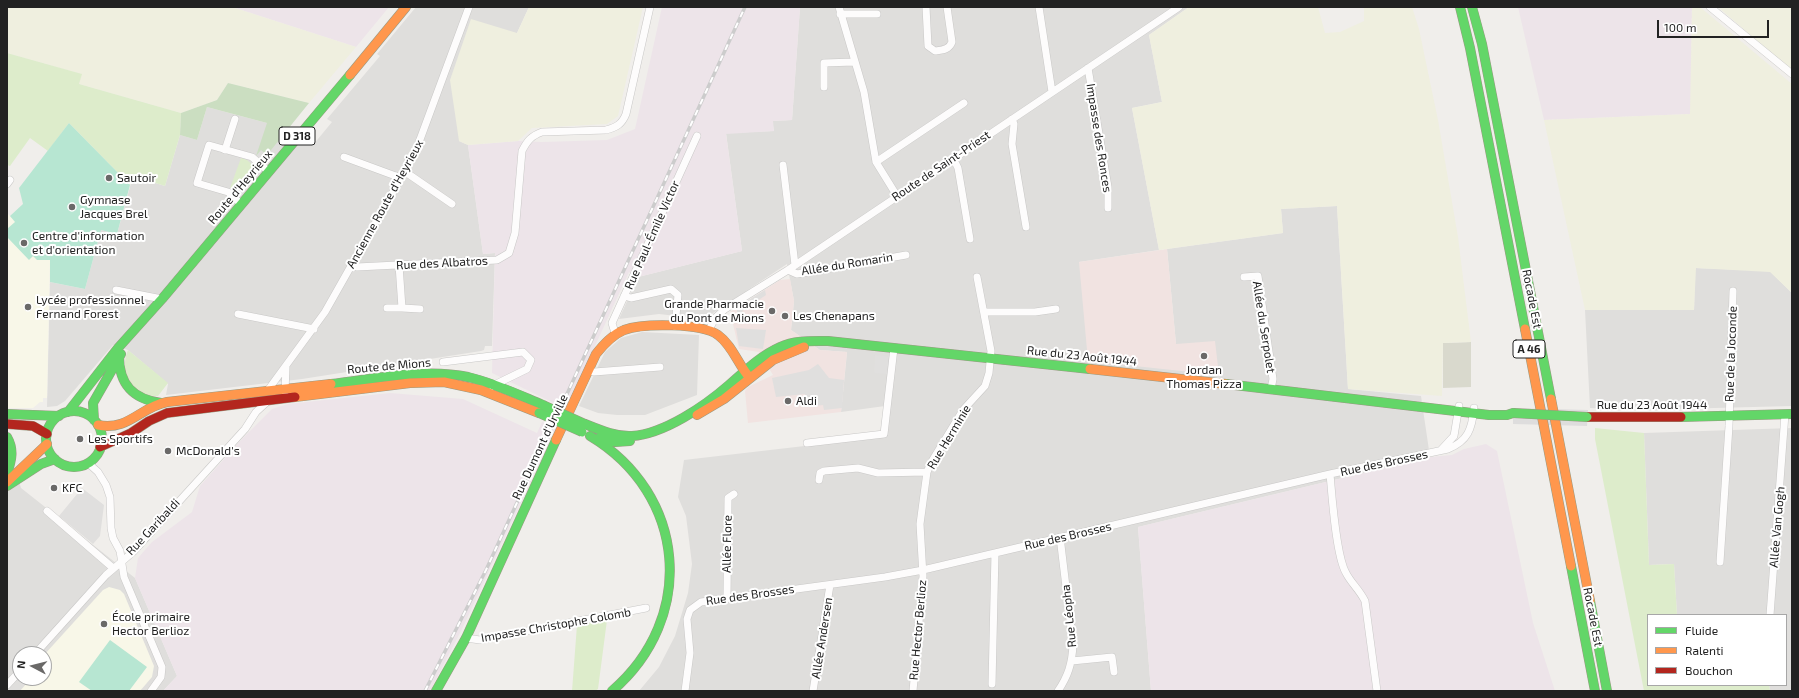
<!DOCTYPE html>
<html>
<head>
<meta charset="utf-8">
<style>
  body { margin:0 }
  #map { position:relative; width:1799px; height:698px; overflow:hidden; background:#f0eeeb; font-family:"Exo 2",sans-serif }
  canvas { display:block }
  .frame { position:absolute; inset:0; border:8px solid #222; pointer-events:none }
  .legend { position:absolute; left:1647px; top:614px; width:140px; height:72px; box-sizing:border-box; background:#fff; border:1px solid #a7a7a7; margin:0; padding:5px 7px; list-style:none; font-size:12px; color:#222 }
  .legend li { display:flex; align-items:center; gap:8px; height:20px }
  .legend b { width:20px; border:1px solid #a7a7a7 }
  .north { position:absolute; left:12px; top:646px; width:40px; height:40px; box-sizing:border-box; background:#fff; border:1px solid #a7a7a7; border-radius:50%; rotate:277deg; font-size:11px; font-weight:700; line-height:16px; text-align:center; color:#222 }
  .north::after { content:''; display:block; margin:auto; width:14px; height:18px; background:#6a6968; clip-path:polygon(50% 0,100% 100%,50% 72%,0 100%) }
  .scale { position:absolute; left:1657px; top:20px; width:112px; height:18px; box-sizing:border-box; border:2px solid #222; border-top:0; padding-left:5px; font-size:12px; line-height:14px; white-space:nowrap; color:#222; -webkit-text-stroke:3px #fff; paint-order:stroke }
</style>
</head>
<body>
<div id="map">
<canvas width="1799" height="698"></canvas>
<div class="frame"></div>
<ul class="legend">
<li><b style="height:5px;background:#63d668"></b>Fluide</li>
<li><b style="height:5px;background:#ff974d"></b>Ralenti</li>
<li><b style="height:5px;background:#b3261e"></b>Bouchon</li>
</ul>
<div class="north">N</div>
<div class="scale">100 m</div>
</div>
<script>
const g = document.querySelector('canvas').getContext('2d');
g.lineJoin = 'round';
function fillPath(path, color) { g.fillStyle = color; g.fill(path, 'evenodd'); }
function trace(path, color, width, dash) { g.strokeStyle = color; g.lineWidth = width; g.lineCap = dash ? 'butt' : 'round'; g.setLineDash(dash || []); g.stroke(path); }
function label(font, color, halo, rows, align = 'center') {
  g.font = font + ' "Exo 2",sans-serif'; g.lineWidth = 4; g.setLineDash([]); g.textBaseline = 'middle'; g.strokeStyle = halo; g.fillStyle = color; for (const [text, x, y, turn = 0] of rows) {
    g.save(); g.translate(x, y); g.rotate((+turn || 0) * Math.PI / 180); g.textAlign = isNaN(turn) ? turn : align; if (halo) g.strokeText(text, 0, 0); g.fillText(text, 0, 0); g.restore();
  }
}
fillPath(new Path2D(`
  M 416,7 L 529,7 L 517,33 L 459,141 L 468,145 L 483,254 L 495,253 L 492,346 L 485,346 L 484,350 L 481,351 L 302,379 L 166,395 L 168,384 L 128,350 L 113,345 L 65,401 L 57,406 L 47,407 L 50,282 L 85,289 L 101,230 L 117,234 L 133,176 L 165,186 L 180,135 L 197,140 L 207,107 L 267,123 L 313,145 L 332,122 L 327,119 L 380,56 L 377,54 Z
  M 800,7 L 1189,7 L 1149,35 L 1162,102 L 1132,108 L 1159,250 L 1079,262 L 1176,344 L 1167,249 L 1283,233 L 1281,209 L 1337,206 L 1348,389 L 1421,396 L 1430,457 L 1138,527 L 1151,691 L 639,691 L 659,667 L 675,636 L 688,593 L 692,564 L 686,516 L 678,497 L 684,460 L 882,437 L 885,406 L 841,412 L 847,352 L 820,350 L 791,330 L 794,301 L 787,264 L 704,319 L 659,314 L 619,319 L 638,277 L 742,251 L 726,133 L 774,131 L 772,121 L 792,120 Z
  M 1695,268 L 1770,271 L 1792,293 L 1792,406 L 1637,410 L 1590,408 L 1585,310 L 1694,310 Z
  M 642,332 L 699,335 L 697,395 L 645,415 L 617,415 L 598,413 L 579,406 L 605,352 L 621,338 Z
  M 1792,428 L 1792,691 L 1770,691 L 1769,685 L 1786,685 L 1786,615 L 1677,615 L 1674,564 L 1649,565 L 1644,433 Z
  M 7,442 L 21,488 L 135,578 L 177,676 L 163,691 L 7,691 ZM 20,654 L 44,654 L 44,678 L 20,678 Z`), '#dfdedc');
fillPath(new Path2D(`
  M 1167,249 L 1176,344 L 1215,341 L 1219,375 L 1088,361 L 1079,262 Z
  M 790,279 L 794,301 L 791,330 L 820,350 L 847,352 L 841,412 L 748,423 L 745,391 L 748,387 L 773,375 L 759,352 L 739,349 L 730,312 L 780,280 Z`), '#f1e3e1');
fillPath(new Path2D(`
  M 232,7 L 389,7 L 356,47 Z
  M 662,7 L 800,7 L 792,120 L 773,121 L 774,131 L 726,134 L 742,251 L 638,277 L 629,272 L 566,409 L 492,373 L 495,253 L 483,254 L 468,145 L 518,141 L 542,142 L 607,140 L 635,129 Z
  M 1518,7 L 1692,7 L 1691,114 L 1544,120 Z
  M 390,393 L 463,399 L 537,433 L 542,422 L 556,428 L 462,629 L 430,691 L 163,691 L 177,676 L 135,578 L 138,558 L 152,542 L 192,512 L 200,486 L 242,439 L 272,409 L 288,404 Z
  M 1486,444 L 1497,451 L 1533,623 L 1555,691 L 1151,691 L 1138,527 L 1430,457 L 1452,455 L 1464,449 Z`), '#ede4e9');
fillPath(new Path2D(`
  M 7,213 L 41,248 L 37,260 L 50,260 L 47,398 L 43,398 L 43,402 L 40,402 L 33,408 L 7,408 Z
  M 109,587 L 120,590 L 124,594 L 154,666 L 152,677 L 140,691 L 20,691 L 26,684 L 27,678 L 44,678 L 44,655 L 103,590 Z`), '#f8f7e8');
fillPath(new Path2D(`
  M 1471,342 L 1471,387 L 1443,388 L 1443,343 Z`), '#d9d9cd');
fillPath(new Path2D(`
  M 7,7 L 232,7 L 356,47 L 309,103 L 228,83 L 217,100 L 181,113 L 79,84 L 81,74 L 7,53 Z
  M 529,7 L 643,7 L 618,116 L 607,124 L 532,128 L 518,141 L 468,145 L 459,141 L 450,80 L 471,19 L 517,33 Z
  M 1189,7 L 1318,7 L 1325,33 L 1340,32 L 1364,21 L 1364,7 L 1412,7 L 1419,29 L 1438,120 L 1458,237 L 1471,342 L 1443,343 L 1442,396 L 1348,389 L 1337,206 L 1281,209 L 1283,233 L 1159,250 L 1132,108 L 1162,102 L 1149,35 Z
  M 1692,7 L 1700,7 L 1792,84 L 1792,293 L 1770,272 L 1696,268 L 1694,310 L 1585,310 L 1544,120 L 1690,114 Z
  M 1718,7 L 1792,7 L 1792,71 Z`), '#efefdf');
fillPath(new Path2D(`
  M 7,53 L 82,74 L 79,84 L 181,113 L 180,135 L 165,186 L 133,176 L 130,185 L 69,123 L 48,151 L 30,138 L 10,166 L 7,165 Z
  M 241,158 L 247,160 L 257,169 L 236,193 L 230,188 Z
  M 128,350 L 168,383 L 158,396 C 133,398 118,372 128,350 Z
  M 1595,428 L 1644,433 L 1649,565 L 1674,564 L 1677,615 L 1648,615 L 1648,685 L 1769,685 L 1770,691 L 1644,691 L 1595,439 Z
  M 607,620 L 598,689 L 595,691 L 572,691 L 577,625 Z`), '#ddeccb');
fillPath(new Path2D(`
  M 228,83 L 309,103 L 267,155 L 261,150 L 256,156 L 267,123 L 207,107 L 197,140 L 180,135 L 181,113 L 217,100 Z`), '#cbdec1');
fillPath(new Path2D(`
  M 69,123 L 130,185 L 117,234 L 101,230 L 85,289 L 50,282 L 50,260 L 37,260 L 33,256 L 29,260 L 7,237 L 7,229 L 15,222 L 10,216 L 23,204 L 19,188 Z
  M 110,640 L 147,667 L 129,691 L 92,691 L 79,682 Z`), '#b7e6d2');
fillPath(new Path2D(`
  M 765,290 L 766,295 L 742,311 L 747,319 L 742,323 L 737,313 L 737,307 Z
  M 736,328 L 766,330 L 763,349 L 739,346 Z
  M 875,355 L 890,357 L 888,374 L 874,373 Z
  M 818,364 L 829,378 L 844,380 L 842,408 L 824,410 L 823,405 L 807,407 L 805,394 L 776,397 L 772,378 L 809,370 Z
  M 82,488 L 104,505 L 100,536 L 93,544 L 59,516 Z`), '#e0dfde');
fillPath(new Path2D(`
  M 1513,408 L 1588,410 L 1587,426 L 1513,424 Z`), '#dedddd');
const street = new Path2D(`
  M 839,7 L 864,92 L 876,162 L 897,196
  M 926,7 L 928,46 L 935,51 C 942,50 949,50 952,42 L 947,7
  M 1039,7 L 1052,92
  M 1710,7 L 1792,74
  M 840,14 L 877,14
  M 1088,68 L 1108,187 L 1108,208
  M 824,87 L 824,63 L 854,62
  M 1012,119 L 1014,124 L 1012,144 L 1026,227
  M 225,150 L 235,119
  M 344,157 L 401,178
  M 953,158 L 958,168 L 970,239
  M 876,162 L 964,103
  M 783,165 L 795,265
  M 404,171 L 452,204
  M 7,184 L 10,180
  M 241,204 L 228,192 L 197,183 L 209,145 L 252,157 L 268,171
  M 352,265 L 357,267 L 497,260 L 509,253 L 515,233 L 522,151 C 527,141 531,136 542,132 L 606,130 C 617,127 622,124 626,114 L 650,7
  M 399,265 L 402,308 L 420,309
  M 788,270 L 797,274 L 906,255
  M 1244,277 L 1258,276 L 1273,379 L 1271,389
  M 116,290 L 162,299
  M 624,296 L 631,298 L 671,289 L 678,295 L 675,326
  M 387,308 L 402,308
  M 984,312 L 1035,312 L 1056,309
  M 238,314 L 314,329
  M 709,330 L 715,318 L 725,309 L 788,270 L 1179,7
  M 615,333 L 612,323 L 697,136
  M 443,362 L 523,352 L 531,360 L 527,369 L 492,386
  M 588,371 L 594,372 L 660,367
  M 268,390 L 325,312 L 415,153 L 469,7
  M 285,392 L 286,367
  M 807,443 L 884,434 L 894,348
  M 1441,450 L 1454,436 L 1459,406
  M 88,463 L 98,472 L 106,485 L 110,497 L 111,528 L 113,538 L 120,551 L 124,577 L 162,667 L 161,677 L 151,691
  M 1330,474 C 1332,496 1336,556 1346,573 C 1351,583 1359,589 1365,601 L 1377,691
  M 819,480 L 820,473 L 824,471 L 858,468 L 878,473 L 927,472
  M 47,511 L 113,568
  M 1720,562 L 1729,426 L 1733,291
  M 727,598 L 728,498 L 734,494
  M 1770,615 L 1785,414
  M 466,638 L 480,640 L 646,608
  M 35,654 L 106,575 L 133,552 L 245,429 L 256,412 L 268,401
  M 1072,661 L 1112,657 L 1114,672
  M 992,684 L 995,553
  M 7,685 L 20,671
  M 685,691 L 690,653 L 687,619 L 690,610 L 701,602 L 885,577 L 923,570 L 1330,474 L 1448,449 C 1468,441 1472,429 1474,408
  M 813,691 L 830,585
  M 913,691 L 923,576 L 920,524 L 927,472 L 932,461 L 963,410 L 985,386 L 989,373 L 991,351 L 977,277
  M 1058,691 C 1068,676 1072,664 1073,645 L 1060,537`);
const fast = new Path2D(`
  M 1460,7 L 1470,48 L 1525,329
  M 1472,7 L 1482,44 L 1551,399
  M 119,356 C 119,385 133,399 161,403
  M 331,384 C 375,379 424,368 468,377 C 494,383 519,395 543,405
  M 1226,384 L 1489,415 L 1507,415 L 1513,413
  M46 439a28 28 0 1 1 56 0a28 28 0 1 1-56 0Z
  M 68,412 L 118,348 L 162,299 L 350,75
  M 7,414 L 59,416
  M 1681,417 L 1792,414
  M 94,420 L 93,403 L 121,354
  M 585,424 C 600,430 616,437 632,436 C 664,434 705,406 729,385 C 745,371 760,356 780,347 C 795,340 811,341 828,341 L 1090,369
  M 590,436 C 687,494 697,618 612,691
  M 7,437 C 14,449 12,460 7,473
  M 599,438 L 615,442 L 630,441
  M 7,486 L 41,464 L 55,459
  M 1571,566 L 1595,691
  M 1590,601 L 1607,691
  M 436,691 L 466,638 L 556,440`);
const slow = new Path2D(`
  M 350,75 L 406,7
  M 1525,329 L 1571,566
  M 1090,369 L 1226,384
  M 295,397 L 410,383 L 444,382 L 481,390 L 539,413
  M 1551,399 L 1590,601
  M 697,415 L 724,399 L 773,360 L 804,347
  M 98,425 C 129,431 140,407 167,402 L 331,384
  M 556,440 L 596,354 C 604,344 612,335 624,330 C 643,323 702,323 718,335 C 732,345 738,364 749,377
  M 7,482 L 47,444`);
const jam = new Path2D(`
  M 1587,417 L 1681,417
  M 7,424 L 33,426 L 47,434
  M 100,447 L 131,433 L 149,421 L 167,413 L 295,397`);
trace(street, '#c9c8c7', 8);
trace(fast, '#999a82', 10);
trace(slow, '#999a82', 10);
trace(jam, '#999a82', 10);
trace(street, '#fdfcfc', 7);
trace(fast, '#63d668', 9);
trace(slow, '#ff974d', 9);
trace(jam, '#b3261e', 9);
const rail = new Path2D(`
  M 425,691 L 486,570 L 745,7`);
trace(rail, '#ccc', 3.5);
trace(rail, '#fff', 2, [6]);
const fastBridge = new Path2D(`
  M 543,405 L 585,424
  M 539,413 L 582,432
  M 1513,413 L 1587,417`);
trace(fastBridge, '#999a82', 10, []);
trace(fastBridge, '#63d668', 9);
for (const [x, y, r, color] of [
  [109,178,4,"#6a6968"],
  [72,207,4,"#6a6968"],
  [24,243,4,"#6a6968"],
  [28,307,4,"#6a6968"],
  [772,311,4,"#6a6968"],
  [785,316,4,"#6a6968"],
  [1204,356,4,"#6a6968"],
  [788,401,4,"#6a6968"],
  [80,439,4,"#6a6968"],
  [168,451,4,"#6a6968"],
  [54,488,4,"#6a6968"],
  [104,624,4,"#6a6968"]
]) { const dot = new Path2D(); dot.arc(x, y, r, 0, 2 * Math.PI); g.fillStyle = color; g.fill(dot); trace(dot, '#fff', 1.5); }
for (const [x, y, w] of [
  [297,136,36],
  [1529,349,32]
]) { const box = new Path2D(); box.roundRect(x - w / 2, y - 9, w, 18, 3); g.fillStyle = '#fff'; g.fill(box); trace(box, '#222', 1); }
label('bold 11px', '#222', null, [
  ["D 318",297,136],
  ["A 46",1529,349]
]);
label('12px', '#222', '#fff', [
  ["Impasse des Ronces",1099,138,81],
  ["Route de Saint-Priest",941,166,-34],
  ["Route d'Heyrieux",240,187,-50],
  ["Ancienne Route d'Heyrieux",385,204,-61],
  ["Rue Paul-Émile Victor",652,235,-66],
  ["Rue des Albatros",442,263,-3],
  ["Allée du Romarin",847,264,-9],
  ["Rocade Est",1532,299,79],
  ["Allée du Serpolet",1264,327,81],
  ["Rue de la Joconde",1731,354,-88],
  ["Rue du 23 Août 1944",1082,356,6],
  ["Route de Mions",389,366,-5],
  ["Rue du 23 Août 1944",1652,405],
  ["Rue Herminie",949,437,-59],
  ["Rue Dumont d'Urville",540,447,-65],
  ["Rue des Brosses",1384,463,-12],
  ["Rue Garibaldi",153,527,-47],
  ["Allée Van Gogh",1777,527,-85],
  ["Rue des Brosses",1068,536,-13],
  ["Allée Flore",727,544,-89],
  ["Rue des Brosses",750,595,-8],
  ["Rue Léopha",1069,616,-96],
  ["Rocade Est",1593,617,79],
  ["Impasse Christophe Colomb",556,625,-10],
  ["Rue Hector Berlioz",918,630,-85],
  ["Allée Andersen",822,638,-81]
]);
label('12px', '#222', '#fff', [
  ["Sautoir",117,178],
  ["Gymnase",80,200],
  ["Jacques Brel",80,214],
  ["Centre d'information",32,236],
  ["et d'orientation",32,250],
  ["Lycée professionnel",36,300],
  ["Fernand Forest",36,314],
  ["Grande Pharmacie",764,304,"right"],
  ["du Pont de Mions",764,318,"right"],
  ["Les Chenapans",793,316],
  ["Jordan",1204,370,"center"],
  ["Thomas Pizza",1204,384,"center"],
  ["Aldi",796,401],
  ["Les Sportifs",88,439],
  ["McDonald's",176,451],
  ["KFC",62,488],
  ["École primaire",112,617],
  ["Hector Berlioz",112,631]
], 'left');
</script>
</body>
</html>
